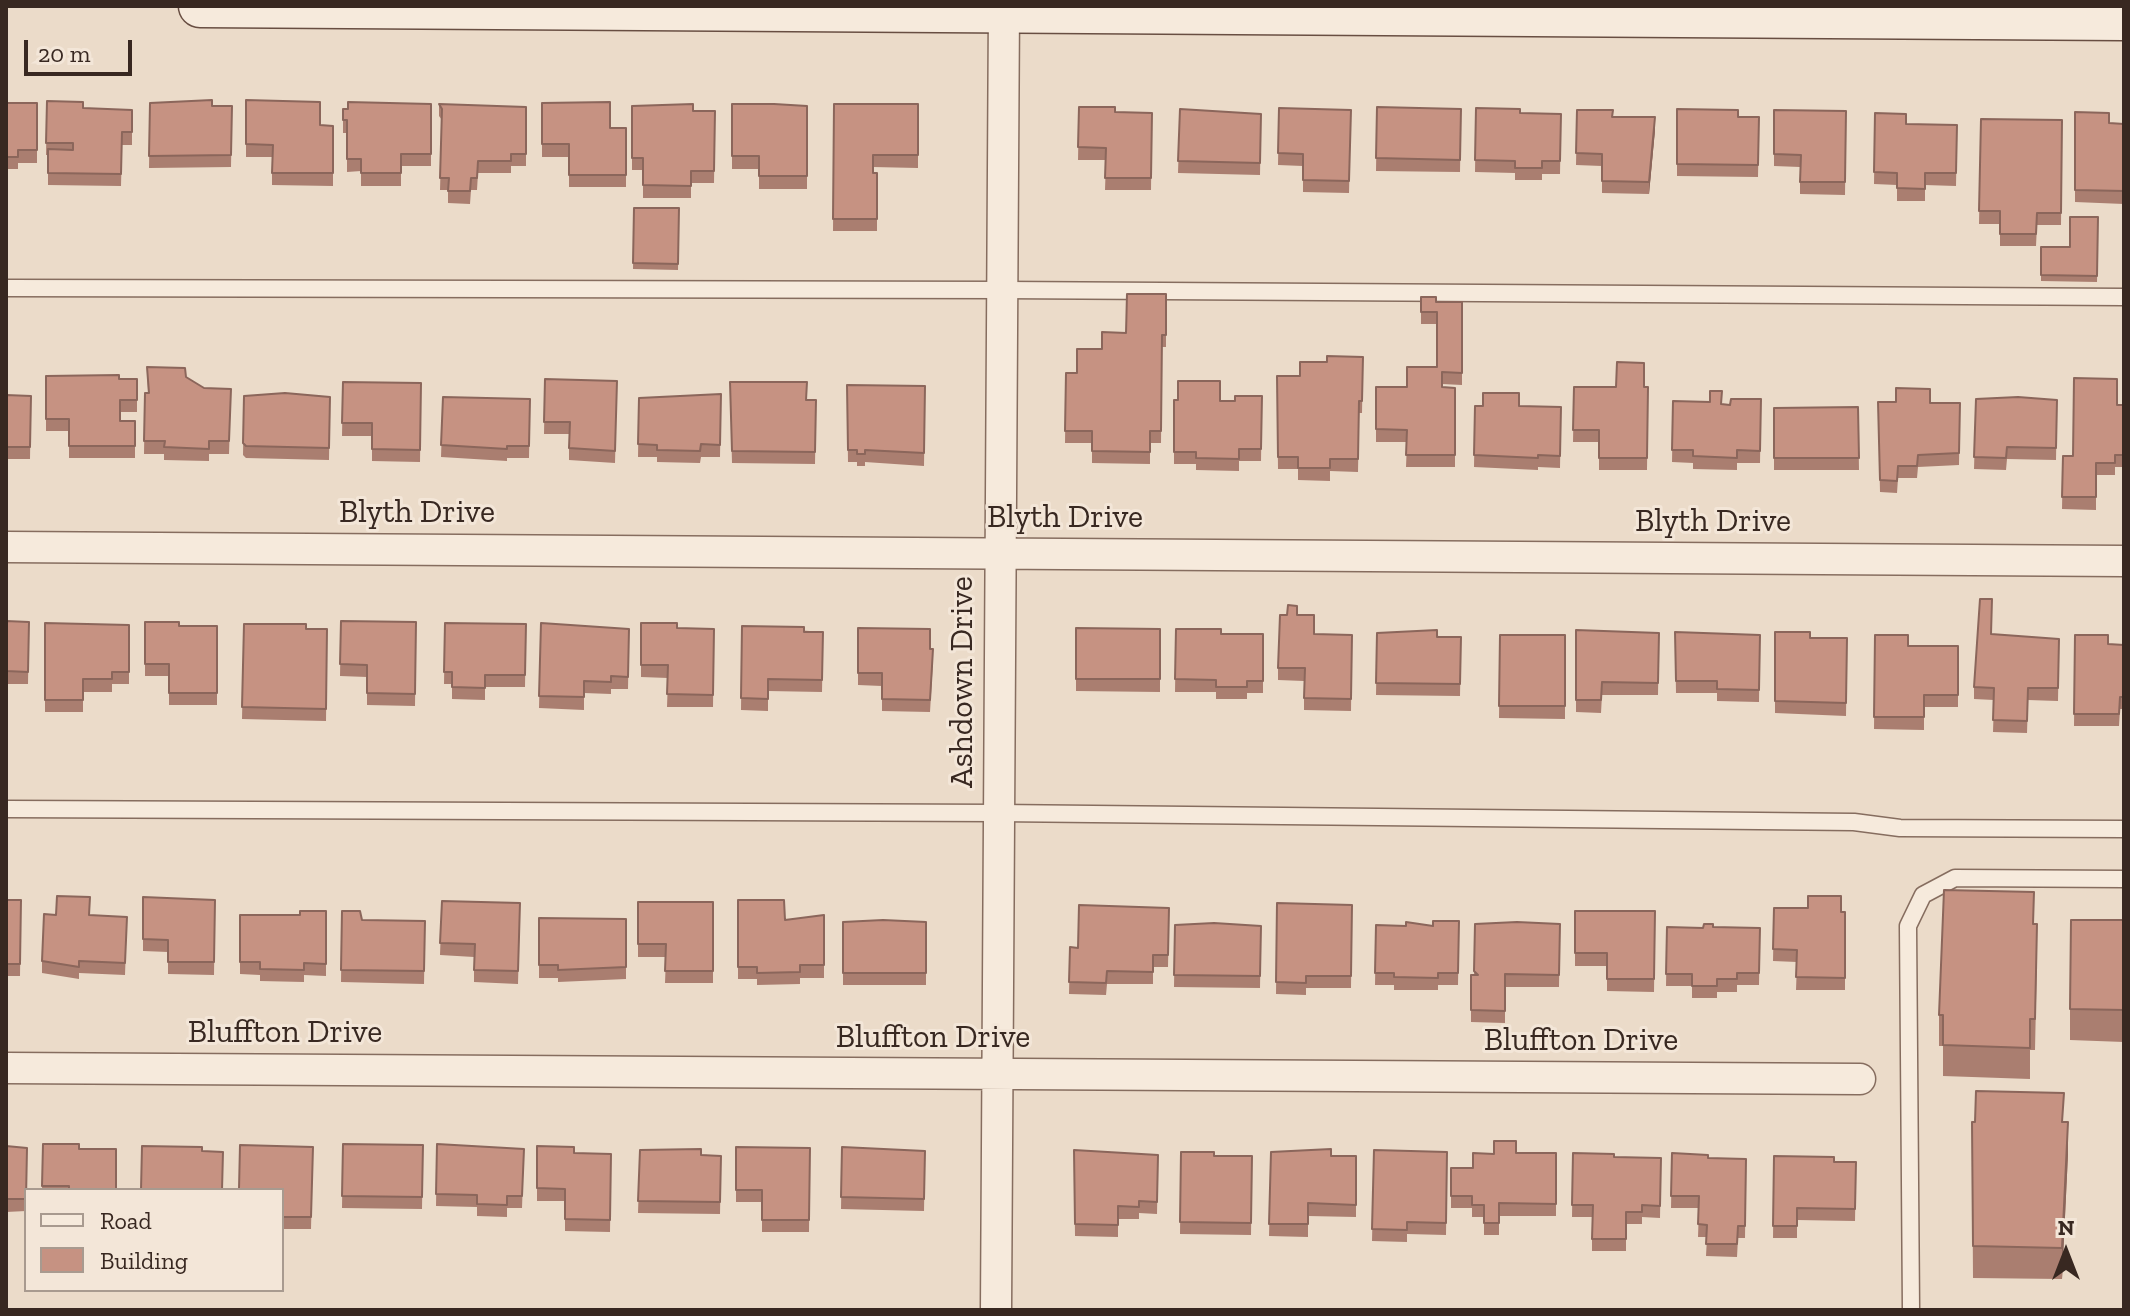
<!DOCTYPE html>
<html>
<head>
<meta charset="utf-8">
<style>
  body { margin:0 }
  #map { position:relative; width:2130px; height:1316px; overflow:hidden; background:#ebdbc9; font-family:"Zilla Slab",serif }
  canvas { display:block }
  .frame { position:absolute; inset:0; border:8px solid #382821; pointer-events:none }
  .legend { position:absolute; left:24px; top:1188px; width:260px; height:104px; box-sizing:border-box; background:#f3e6d8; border:2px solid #a89a8f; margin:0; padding:10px 14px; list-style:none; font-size:24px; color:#382821 }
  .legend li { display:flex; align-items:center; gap:16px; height:40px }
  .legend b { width:40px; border:2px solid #a89a8f }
  .north { position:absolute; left:2026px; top:1212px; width:80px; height:80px; -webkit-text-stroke:6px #f3e6d8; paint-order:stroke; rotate:0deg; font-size:22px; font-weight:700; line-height:32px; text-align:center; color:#382821 }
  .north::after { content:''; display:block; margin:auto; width:28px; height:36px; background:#382821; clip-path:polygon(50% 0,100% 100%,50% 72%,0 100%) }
  .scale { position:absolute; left:24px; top:40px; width:108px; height:36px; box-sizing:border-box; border:4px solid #382821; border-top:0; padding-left:10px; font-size:24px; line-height:28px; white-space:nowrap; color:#382821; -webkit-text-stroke:6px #f3e6d8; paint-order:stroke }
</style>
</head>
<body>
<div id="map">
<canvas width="2130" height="1316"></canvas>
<div class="frame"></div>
<ul class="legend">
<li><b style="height:10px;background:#f6eadc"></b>Road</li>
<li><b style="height:22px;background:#c69282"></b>Building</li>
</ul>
<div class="north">N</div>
<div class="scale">20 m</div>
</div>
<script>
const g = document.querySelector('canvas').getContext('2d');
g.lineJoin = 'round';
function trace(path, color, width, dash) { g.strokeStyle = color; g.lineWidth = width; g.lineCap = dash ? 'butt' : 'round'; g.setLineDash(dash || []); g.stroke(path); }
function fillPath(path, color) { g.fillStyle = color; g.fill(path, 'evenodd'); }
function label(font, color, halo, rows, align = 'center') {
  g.font = font + ' "Zilla Slab",serif'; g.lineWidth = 6; g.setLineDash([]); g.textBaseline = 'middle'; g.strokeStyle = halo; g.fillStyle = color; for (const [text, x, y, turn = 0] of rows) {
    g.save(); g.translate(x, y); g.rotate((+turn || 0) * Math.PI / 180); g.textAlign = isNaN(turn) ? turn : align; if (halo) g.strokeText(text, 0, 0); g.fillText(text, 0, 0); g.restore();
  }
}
const lane = new Path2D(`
  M 6,288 L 1002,290 L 2124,297
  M 6,809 L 998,813 L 1854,822 L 1900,828 L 2124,829
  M 1911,1310 L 1908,926 L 1923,895 L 1955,878 L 2124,879`);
const street = new Path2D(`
  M 6,547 L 2124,561
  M 6,1068 L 1860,1079
  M 996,1310 L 1004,6`);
const secondary = new Path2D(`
  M 200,6 L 2124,19`);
trace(lane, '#866d5f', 19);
trace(street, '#866d5f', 33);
trace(secondary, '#684e42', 45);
trace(lane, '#f6eadc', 16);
trace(street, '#f6eadc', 30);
trace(secondary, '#f6eadc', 42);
fillPath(new Path2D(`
  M 246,100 L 320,125 L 333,126 L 333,186 L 272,185 L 272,157 L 246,157 Z
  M 47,101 L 83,108 L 132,110 L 132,145 L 122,145 L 121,186 L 48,185 L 48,155 L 46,155 Z
  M 6,103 L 37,103 L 37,163 L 18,163 L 18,169 L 6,169 Z
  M 150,103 L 232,106 L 231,167 L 149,168 Z
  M 542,103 L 610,128 L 626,128 L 626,187 L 569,187 L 569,157 L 542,157 Z
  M 431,104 L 431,166 L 401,166 L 401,186 L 361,186 L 361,171 L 347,172 L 347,133 L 343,133 L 343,109 Z
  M 439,104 L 526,107 L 526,166 L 511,166 L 511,173 L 478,173 L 477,190 L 471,190 L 470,204 L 448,203 L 448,190 L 440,190 L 442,120 L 439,116 Z
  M 732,104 L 807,106 L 807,189 L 759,189 L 759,169 L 732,169 Z
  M 834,104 L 918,104 L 918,168 L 873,167 L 873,173 L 877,173 L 877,231 L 833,231 Z
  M 632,106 L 693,111 L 715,111 L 714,183 L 691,183 L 691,198 L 643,198 L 643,170 L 632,170 Z
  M 1079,107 L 1115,112 L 1152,113 L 1151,190 L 1105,190 L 1106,160 L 1078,160 Z
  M 1377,107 L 1461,109 L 1460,172 L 1376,171 Z
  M 1279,108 L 1351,110 L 1349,193 L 1303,192 L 1303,166 L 1278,165 Z
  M 1476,108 L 1520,113 L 1561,114 L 1560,174 L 1542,174 L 1542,180 L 1515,180 L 1515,173 L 1475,172 Z
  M 1180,109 L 1261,114 L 1260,175 L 1178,173 Z
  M 1677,109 L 1738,117 L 1759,117 L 1758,177 L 1677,176 Z
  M 1577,110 L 1613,117 L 1655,130 L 1649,194 L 1602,193 L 1602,166 L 1576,165 Z
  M 1774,110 L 1846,111 L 1845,195 L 1800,194 L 1800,167 L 1774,166 Z
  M 2075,112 L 2109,123 L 2124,124 L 2124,204 L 2075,202 Z
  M 1875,113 L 1906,124 L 1957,125 L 1956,186 L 1925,185 L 1925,201 L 1897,201 L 1897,185 L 1874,184 Z
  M 1981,119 L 2062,120 L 2061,225 L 2037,225 L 2036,246 L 2000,246 L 2000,224 L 1979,224 Z
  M 634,208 L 679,208 L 678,270 L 633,269 Z
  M 2098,217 L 2097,282 L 2041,281 L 2041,247 L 2070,247 Z
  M 1166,294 L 1166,347 L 1162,347 L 1161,443 L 1150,443 L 1150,464 L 1092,463 L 1092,443 L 1065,443 L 1066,373 L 1077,373 L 1102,349 L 1126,333 Z
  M 1421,297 L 1436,302 L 1462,302 L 1462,385 L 1442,384 L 1442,387 L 1455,388 L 1455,467 L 1406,467 L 1407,442 L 1376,442 L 1376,387 L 1407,387 L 1437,367 L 1437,324 L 1421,324 Z
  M 1363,357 L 1362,413 L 1359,413 L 1358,472 L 1330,471 L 1330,481 L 1298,480 L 1298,469 L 1278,469 L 1277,376 L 1300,376 L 1327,362 Z
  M 147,367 L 186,377 L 204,388 L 231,389 L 229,454 L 209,454 L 209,461 L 164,460 L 164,454 L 144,454 L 145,393 L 148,393 Z
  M 46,376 L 137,379 L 137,412 L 120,412 L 120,421 L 135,421 L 135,458 L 69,458 L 69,431 L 46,431 Z
  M 545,379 L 617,381 L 615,463 L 569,460 L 569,434 L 544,434 Z
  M 343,382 L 421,383 L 420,462 L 372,461 L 372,436 L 342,436 Z
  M 730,382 L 807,400 L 816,400 L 815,464 L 732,463 Z
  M 847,385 L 925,386 L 924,466 L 865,462 L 865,466 L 857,466 L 857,462 L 848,462 Z
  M 1574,387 L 1648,387 L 1647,470 L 1599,470 L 1599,442 L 1573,442 Z
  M 721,394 L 720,457 L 701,457 L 700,463 L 657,462 L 657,457 L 638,457 L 639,398 Z
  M 6,395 L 31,396 L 30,459 L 6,459 Z
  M 244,396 L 330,397 L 329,460 L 246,458 L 243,455 Z
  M 1262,396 L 1261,461 L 1239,461 L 1239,471 L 1196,470 L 1196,464 L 1174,464 L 1174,400 L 1235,401 Z
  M 443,397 L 530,399 L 529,458 L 507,458 L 507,461 L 441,457 Z
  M 1761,399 L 1760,463 L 1737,463 L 1737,470 L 1693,469 L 1693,463 L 1672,462 L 1673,401 L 1730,405 Z
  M 1976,399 L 2057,400 L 2056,460 L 2007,459 L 2006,470 L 1974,469 Z
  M 1878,402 L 1960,403 L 1959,465 L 1918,467 L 1917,478 L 1898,478 L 1897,493 L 1880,492 Z
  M 2117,405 L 2124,405 L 2124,467 L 2115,467 L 2115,475 L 2096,475 L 2096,510 L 2062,509 L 2063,456 L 2073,456 Z
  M 1475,406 L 1561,407 L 1560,468 L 1538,467 L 1538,470 L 1474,467 Z
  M 1858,407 L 1859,470 L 1774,470 L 1774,408 Z
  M 6,621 L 29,622 L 28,684 L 6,684 Z
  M 341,621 L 416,622 L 415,706 L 367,705 L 367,677 L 340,676 Z
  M 145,622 L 179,626 L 217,626 L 217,705 L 169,705 L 169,676 L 145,676 Z
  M 45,623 L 129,625 L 129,684 L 112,684 L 112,692 L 83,692 L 83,712 L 45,712 Z
  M 445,623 L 526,624 L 525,687 L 485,687 L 485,700 L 452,699 L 452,684 L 444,684 Z
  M 541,623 L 629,629 L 628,689 L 611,689 L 611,694 L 584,693 L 584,710 L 539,708 Z
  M 641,623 L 677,628 L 714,629 L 713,707 L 667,707 L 668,678 L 641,677 Z
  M 244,624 L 306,629 L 327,629 L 326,721 L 242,719 Z
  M 742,626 L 823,632 L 822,692 L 768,691 L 768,711 L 741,710 Z
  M 858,628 L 930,649 L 933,661 L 930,712 L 882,711 L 882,686 L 858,685 Z
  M 1076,628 L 1160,629 L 1160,692 L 1076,691 Z
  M 1176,629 L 1221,634 L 1263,634 L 1263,693 L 1247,693 L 1247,699 L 1216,699 L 1216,692 L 1175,692 Z
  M 1576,630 L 1659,633 L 1658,695 L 1602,695 L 1601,713 L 1576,712 Z
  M 1675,632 L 1760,635 L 1759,702 L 1717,701 L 1717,693 L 1676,693 Z
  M 1775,632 L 1810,638 L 1847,638 L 1846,716 L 1775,713 Z
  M 1377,633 L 1461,637 L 1460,696 L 1376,695 Z
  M 1314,634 L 1352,635 L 1351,711 L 1304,710 L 1304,681 L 1278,680 L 1278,668 Z
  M 1991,634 L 2059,639 L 2058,701 L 2028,700 L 2027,733 L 1993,732 L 1994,700 L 1974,699 L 1974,687 Z
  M 1500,635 L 1565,635 L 1565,719 L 1499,718 Z
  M 1875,635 L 1908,646 L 1958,646 L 1958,707 L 1924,707 L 1924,730 L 1874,729 Z
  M 2075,635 L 2108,644 L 2124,645 L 2124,709 L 2120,709 L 2119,726 L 2074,726 Z
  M 6,884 L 7,900 L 21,900 L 20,976 L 6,976 Z
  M 143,897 L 215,900 L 214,975 L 168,974 L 168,952 L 143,951 Z
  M 738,900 L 785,920 L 824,915 L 824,978 L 800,978 L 800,984 L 757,985 L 757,979 L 738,979 Z
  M 442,901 L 520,903 L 518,984 L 474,982 L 474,957 L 440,955 Z
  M 638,902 L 713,902 L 713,983 L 665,983 L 666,957 L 638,957 Z
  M 1277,903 L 1352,905 L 1351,988 L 1306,988 L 1306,995 L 1276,994 Z
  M 1169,908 L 1168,967 L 1153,967 L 1153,984 L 1107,984 L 1106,995 L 1069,994 L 1070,947 L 1078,948 Z
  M 1774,908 L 1845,912 L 1845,990 L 1796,990 L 1797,962 L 1773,961 Z
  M 326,911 L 326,976 L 304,975 L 304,982 L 260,981 L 260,975 L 240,974 L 240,915 L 300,915 Z
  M 342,911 L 362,920 L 425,921 L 424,984 L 341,982 Z
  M 1575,911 L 1655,911 L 1654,992 L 1607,991 L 1607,966 L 1575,966 Z
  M 89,915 L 127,917 L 125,975 L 79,973 L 79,979 L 42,973 L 42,961 Z
  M 539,918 L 626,919 L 626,979 L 558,982 L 558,978 L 539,978 Z
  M 2124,920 L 2124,1042 L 2070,1040 L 2070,1009 Z
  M 1459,921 L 1458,985 L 1438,985 L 1438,990 L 1394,990 L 1394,985 L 1375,985 L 1376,925 L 1433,926 Z
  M 843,922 L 926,922 L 926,985 L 843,985 Z
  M 1475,924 L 1560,924 L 1559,987 L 1505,987 L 1505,1023 L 1471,1022 L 1471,975 L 1474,975 Z
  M 2034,924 L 2037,955 L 2035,1050 L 2030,1050 L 2030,1079 L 1943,1076 L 1943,1046 L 1939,1046 L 1939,1015 Z
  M 1175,925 L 1261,926 L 1260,988 L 1174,987 Z
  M 1667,927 L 1760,928 L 1759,985 L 1737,985 L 1737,992 L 1717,992 L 1717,998 L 1692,998 L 1692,986 L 1666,986 Z
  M 1972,1122 L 2064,1122 L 2068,1154 L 2062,1279 L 1973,1278 Z
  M 43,1144 L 79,1149 L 116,1190 L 42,1190 Z
  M 343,1144 L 423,1145 L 422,1209 L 342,1208 Z
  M 437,1144 L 524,1149 L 522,1208 L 507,1208 L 507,1217 L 477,1216 L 477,1207 L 436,1206 Z
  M 240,1145 L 313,1147 L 311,1229 L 282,1229 L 282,1190 L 239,1190 Z
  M 6,1146 L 26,1190 L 26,1211 L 6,1212 Z
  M 537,1146 L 574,1153 L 611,1154 L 610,1232 L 565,1231 L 565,1201 L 537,1201 Z
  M 736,1147 L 810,1148 L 809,1232 L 762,1232 L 762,1202 L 736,1202 Z
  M 842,1147 L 925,1151 L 924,1211 L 841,1209 Z
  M 640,1150 L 721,1156 L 720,1214 L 638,1213 Z
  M 1074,1150 L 1158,1155 L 1157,1214 L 1139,1213 L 1139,1219 L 1118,1219 L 1118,1237 L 1075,1236 Z
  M 1374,1150 L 1447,1152 L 1446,1235 L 1407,1234 L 1407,1242 L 1372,1241 Z
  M 1181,1152 L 1214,1156 L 1252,1156 L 1251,1235 L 1180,1234 Z
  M 1271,1152 L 1331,1156 L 1356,1156 L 1356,1217 L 1308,1216 L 1308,1237 L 1269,1236 Z
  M 1516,1153 L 1556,1153 L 1556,1216 L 1499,1216 L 1499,1235 L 1484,1235 L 1484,1217 L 1472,1217 L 1472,1208 L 1451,1208 L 1451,1168 L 1473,1168 L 1494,1154 Z
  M 1573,1153 L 1614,1157 L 1661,1158 L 1660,1218 L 1642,1217 L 1642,1224 L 1626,1224 L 1626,1251 L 1592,1251 L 1592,1217 L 1572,1217 Z
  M 1672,1153 L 1708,1158 L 1746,1159 L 1745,1238 L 1738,1238 L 1737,1257 L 1706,1256 L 1707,1237 L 1698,1237 L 1699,1208 L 1671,1208 Z
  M 1774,1156 L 1834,1162 L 1856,1162 L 1855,1221 L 1797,1220 L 1797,1238 L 1773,1238 Z`), '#aa7e70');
fillPath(new Path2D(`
  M 1655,117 L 1655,130 L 1649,194 L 1649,182 Z
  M 2068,1122 L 2068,1154 L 2062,1279 L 2062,1248 Z`), '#8b665b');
const building = new Path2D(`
  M 212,100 L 212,106 L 232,106 L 231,155 L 149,156 L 150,103 Z
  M 246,100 L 320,102 L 320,125 L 333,126 L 333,173 L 272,173 L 273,145 L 246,144 Z
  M 47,101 L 83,102 L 83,108 L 132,110 L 132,132 L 122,132 L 121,174 L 48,173 L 48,149 L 73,150 L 73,143 L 46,143 Z
  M 348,102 L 431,104 L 431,154 L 401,154 L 401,173 L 361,173 L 361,159 L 347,159 L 347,120 L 343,120 L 343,109 L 348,109 Z
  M 610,102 L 610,128 L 626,128 L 626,175 L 569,175 L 569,144 L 542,144 L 542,103 Z
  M 6,103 L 37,103 L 37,150 L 18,150 L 18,157 L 6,157 Z
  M 439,104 L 526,107 L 526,154 L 511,154 L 511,161 L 478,161 L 477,178 L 471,178 L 470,191 L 448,191 L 449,178 L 440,178 L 442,109 Z
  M 693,104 L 693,111 L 715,111 L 714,171 L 691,171 L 691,186 L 643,185 L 643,158 L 632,158 L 632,106 Z
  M 732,104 L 774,104 L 807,106 L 807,176 L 759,176 L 759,156 L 732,156 Z
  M 834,104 L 918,104 L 918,155 L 873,155 L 873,173 L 877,173 L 877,219 L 833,219 Z
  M 1079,107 L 1115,107 L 1115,112 L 1152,113 L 1151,178 L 1105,178 L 1106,148 L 1078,147 Z
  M 1377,107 L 1461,109 L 1460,160 L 1376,158 Z
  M 1279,108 L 1351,110 L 1349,181 L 1303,180 L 1303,154 L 1278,153 Z
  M 1476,108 L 1520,109 L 1520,113 L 1561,114 L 1560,161 L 1542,161 L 1542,168 L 1515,168 L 1515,161 L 1475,160 Z
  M 1180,109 L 1261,114 L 1260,163 L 1178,161 Z
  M 1677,109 L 1738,110 L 1738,117 L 1759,117 L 1758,165 L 1677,164 Z
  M 1577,110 L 1613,110 L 1612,117 L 1655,117 L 1649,182 L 1602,181 L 1602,154 L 1576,153 Z
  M 1774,110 L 1846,111 L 1845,182 L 1800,182 L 1801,155 L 1774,154 Z
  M 2075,112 L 2109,113 L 2109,123 L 2124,124 L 2124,191 L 2075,190 Z
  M 1875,113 L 1906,114 L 1906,124 L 1957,125 L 1956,173 L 1925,173 L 1925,189 L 1897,188 L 1897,173 L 1874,172 Z
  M 1981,119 L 2062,120 L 2061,213 L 2037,213 L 2036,234 L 2000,234 L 2000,211 L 1979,211 Z
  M 634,208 L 679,208 L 678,264 L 633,263 Z
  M 2070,217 L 2098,217 L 2097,276 L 2041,275 L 2041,247 L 2070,247 Z
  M 1127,294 L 1166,294 L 1166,335 L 1162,335 L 1161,431 L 1150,431 L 1150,452 L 1092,451 L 1092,431 L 1065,431 L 1066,373 L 1077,373 L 1077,349 L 1102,349 L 1102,332 L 1126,333 Z
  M 1421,297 L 1436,297 L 1436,302 L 1462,302 L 1462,373 L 1442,372 L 1442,387 L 1455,388 L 1455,455 L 1406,455 L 1407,430 L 1376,429 L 1376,387 L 1407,387 L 1407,367 L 1437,367 L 1437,312 L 1421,312 Z
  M 1327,356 L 1363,357 L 1362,401 L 1359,401 L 1358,459 L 1330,459 L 1330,468 L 1298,468 L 1298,457 L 1278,457 L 1277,376 L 1300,376 L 1300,362 L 1327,362 Z
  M 1617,362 L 1644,363 L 1644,387 L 1648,387 L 1647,458 L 1599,458 L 1599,430 L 1573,430 L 1574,387 L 1616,387 Z
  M 147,367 L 185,368 L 186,377 L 204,388 L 231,389 L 229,441 L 209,441 L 209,449 L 164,447 L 165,441 L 144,441 L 145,393 L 149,393 Z
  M 119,375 L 119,379 L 137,379 L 137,400 L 120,400 L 120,421 L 135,421 L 135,446 L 69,446 L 69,419 L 46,419 L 46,376 Z
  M 2074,378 L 2117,379 L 2117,405 L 2124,405 L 2124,455 L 2115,455 L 2115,463 L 2096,463 L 2096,497 L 2062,497 L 2063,456 L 2073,456 Z
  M 545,379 L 617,381 L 615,451 L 569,448 L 570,422 L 544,422 Z
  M 1178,381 L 1220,381 L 1220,401 L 1235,401 L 1235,396 L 1262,396 L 1261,449 L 1239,449 L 1239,459 L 1196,458 L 1196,452 L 1174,452 L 1174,400 L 1178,400 Z
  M 343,382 L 421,383 L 420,450 L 372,449 L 372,423 L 342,423 Z
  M 730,382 L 807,382 L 806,400 L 816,400 L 815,452 L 732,451 Z
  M 847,385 L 925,386 L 924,453 L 865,450 L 865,454 L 857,454 L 857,450 L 848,450 Z
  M 1896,388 L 1930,389 L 1930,403 L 1960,403 L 1959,453 L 1918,455 L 1917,466 L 1898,466 L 1897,481 L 1880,480 L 1878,402 L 1896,402 Z
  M 1710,391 L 1722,391 L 1721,404 L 1730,405 L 1731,399 L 1761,399 L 1760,451 L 1737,450 L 1737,458 L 1693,456 L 1693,450 L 1672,450 L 1673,401 L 1710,402 Z
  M 285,393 L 330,397 L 329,448 L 246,446 L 243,443 L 244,396 Z
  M 1483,393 L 1519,393 L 1519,406 L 1561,407 L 1560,456 L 1538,455 L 1538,458 L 1474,455 L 1475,406 L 1483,406 Z
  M 721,394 L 720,445 L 701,444 L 700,451 L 657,450 L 657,445 L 638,444 L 639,398 Z
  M 6,395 L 31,396 L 30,447 L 6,447 Z
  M 443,397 L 530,399 L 529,446 L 507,446 L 507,449 L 441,445 Z
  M 2018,397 L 2057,400 L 2056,448 L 2007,447 L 2006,458 L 1974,457 L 1976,399 Z
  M 1858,407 L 1859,458 L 1774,458 L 1774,408 Z
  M 1980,599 L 1992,599 L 1991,634 L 2059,639 L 2058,688 L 2028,688 L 2027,721 L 1993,720 L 1994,688 L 1974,687 Z
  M 1288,605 L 1297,606 L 1297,615 L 1314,615 L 1314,634 L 1352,635 L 1351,699 L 1304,698 L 1305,668 L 1278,668 L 1280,615 L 1287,615 Z
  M 6,621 L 29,622 L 28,672 L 6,671 Z
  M 341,621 L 416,622 L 415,694 L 367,693 L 367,665 L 340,664 Z
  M 145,622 L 179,622 L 179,626 L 217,626 L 217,693 L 169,693 L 169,664 L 145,664 Z
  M 45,623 L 129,625 L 129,672 L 112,672 L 112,679 L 83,679 L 83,700 L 45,700 Z
  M 445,623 L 526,624 L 525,675 L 485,675 L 485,688 L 452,687 L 452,672 L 444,672 Z
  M 541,623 L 629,629 L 628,677 L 611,676 L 611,682 L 584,681 L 584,697 L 539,696 Z
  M 641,623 L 677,623 L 677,628 L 714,629 L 713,695 L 667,694 L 668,665 L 641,665 Z
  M 244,624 L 306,624 L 306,629 L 327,629 L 326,709 L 242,707 Z
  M 742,626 L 804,627 L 804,632 L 823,632 L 822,680 L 768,679 L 768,699 L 741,698 Z
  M 858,628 L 930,629 L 930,649 L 933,649 L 930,700 L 882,699 L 882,673 L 858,673 Z
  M 1076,628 L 1160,629 L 1160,679 L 1076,679 Z
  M 1176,629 L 1221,629 L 1221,634 L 1263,634 L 1263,681 L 1247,681 L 1247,687 L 1216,687 L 1216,680 L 1175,679 Z
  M 1437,630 L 1437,637 L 1461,637 L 1460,684 L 1376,683 L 1377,633 Z
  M 1576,630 L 1659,633 L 1658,683 L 1602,682 L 1601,700 L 1576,700 Z
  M 1675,632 L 1760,635 L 1759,690 L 1717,689 L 1717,681 L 1676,681 Z
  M 1775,632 L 1810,632 L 1810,638 L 1847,638 L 1846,703 L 1775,701 Z
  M 1500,635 L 1565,635 L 1565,706 L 1499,706 Z
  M 1875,635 L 1908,635 L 1908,646 L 1958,646 L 1958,695 L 1924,695 L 1924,717 L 1874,717 Z
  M 2075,635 L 2108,635 L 2108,644 L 2124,645 L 2124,697 L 2120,697 L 2119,714 L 2074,714 Z
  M 6,884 L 7,900 L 21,900 L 20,964 L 6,964 Z
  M 1944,890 L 2034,892 L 2033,924 L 2037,924 L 2035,1019 L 2030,1019 L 2030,1048 L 1943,1045 L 1943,1015 L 1939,1015 Z
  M 57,896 L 90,897 L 89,915 L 127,917 L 125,963 L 79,961 L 79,967 L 42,961 L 44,914 L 56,915 Z
  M 1808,896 L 1841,896 L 1841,912 L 1845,912 L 1845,978 L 1796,977 L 1797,950 L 1773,949 L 1774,908 L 1808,908 Z
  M 143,897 L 215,900 L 214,962 L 168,962 L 168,940 L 143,939 Z
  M 738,900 L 784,900 L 785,920 L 824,915 L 824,965 L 800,965 L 800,972 L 757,973 L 757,967 L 738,967 Z
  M 442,901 L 520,903 L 518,971 L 474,970 L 475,944 L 440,943 Z
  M 638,902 L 713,902 L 713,971 L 665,971 L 666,944 L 638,944 Z
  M 1277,903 L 1352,905 L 1351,976 L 1306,976 L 1306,983 L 1276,982 Z
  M 1079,905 L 1169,908 L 1168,955 L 1153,955 L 1153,972 L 1107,971 L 1106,983 L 1069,982 L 1070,947 L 1078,948 Z
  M 300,911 L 326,911 L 326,964 L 304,963 L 304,970 L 260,969 L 260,962 L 240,962 L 240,915 L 300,915 Z
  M 342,911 L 360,911 L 362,920 L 425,921 L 424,971 L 341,970 Z
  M 1575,911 L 1655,911 L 1654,979 L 1607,979 L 1607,953 L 1575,953 Z
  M 539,918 L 626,919 L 626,967 L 558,970 L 558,965 L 539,965 Z
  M 883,920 L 926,922 L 926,973 L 843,973 L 843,922 Z
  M 2071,920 L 2124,920 L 2124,1010 L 2070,1009 Z
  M 1433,921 L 1459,921 L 1458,973 L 1438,973 L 1438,978 L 1394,977 L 1394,973 L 1375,973 L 1376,925 L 1406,926 L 1406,922 L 1433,926 Z
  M 1517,922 L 1560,924 L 1559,975 L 1505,974 L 1505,1011 L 1471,1010 L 1471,975 L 1478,975 L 1474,971 L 1475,924 Z
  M 1214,923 L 1261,926 L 1260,976 L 1174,975 L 1175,925 Z
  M 1704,924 L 1713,924 L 1713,927 L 1760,928 L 1759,973 L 1737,973 L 1737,979 L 1717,979 L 1717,986 L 1692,986 L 1692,974 L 1666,974 L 1667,927 L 1703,928 Z
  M 1976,1091 L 2064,1093 L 2062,1122 L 2068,1122 L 2062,1248 L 1973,1246 L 1972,1122 L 1975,1122 Z
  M 1494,1141 L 1516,1141 L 1516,1153 L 1556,1153 L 1556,1204 L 1499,1203 L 1499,1223 L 1484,1223 L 1484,1205 L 1472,1205 L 1472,1196 L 1451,1196 L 1451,1168 L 1473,1168 L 1473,1153 L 1494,1154 Z
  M 43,1144 L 79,1144 L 79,1149 L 116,1149 L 116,1190 L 69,1190 L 69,1186 L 42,1186 Z
  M 343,1144 L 423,1145 L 422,1197 L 342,1196 Z
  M 437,1144 L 524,1149 L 522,1196 L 507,1196 L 507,1205 L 477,1204 L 477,1195 L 436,1194 Z
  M 240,1145 L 313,1147 L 311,1217 L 282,1217 L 282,1190 L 239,1189 Z
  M 6,1146 L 27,1148 L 26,1199 L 6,1199 Z
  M 142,1146 L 202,1147 L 202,1151 L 223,1152 L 222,1190 L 141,1190 Z
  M 537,1146 L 574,1147 L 574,1153 L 611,1154 L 610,1220 L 565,1219 L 565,1189 L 537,1188 Z
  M 736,1147 L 810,1148 L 809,1220 L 762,1220 L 762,1190 L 736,1190 Z
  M 842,1147 L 925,1151 L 924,1199 L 841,1197 Z
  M 701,1149 L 701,1155 L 721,1156 L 720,1202 L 638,1201 L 640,1150 Z
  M 1331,1149 L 1331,1156 L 1356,1156 L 1356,1205 L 1308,1203 L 1308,1224 L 1269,1224 L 1271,1152 Z
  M 1074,1150 L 1158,1155 L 1157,1202 L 1139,1201 L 1139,1207 L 1118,1206 L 1118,1225 L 1075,1224 Z
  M 1374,1150 L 1447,1152 L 1446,1223 L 1407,1222 L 1407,1230 L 1372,1229 Z
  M 1181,1152 L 1214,1152 L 1214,1156 L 1252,1156 L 1251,1223 L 1180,1222 Z
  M 1573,1153 L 1614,1154 L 1614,1157 L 1661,1158 L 1660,1206 L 1642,1205 L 1642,1212 L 1626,1212 L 1626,1239 L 1592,1239 L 1593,1205 L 1572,1205 Z
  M 1672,1153 L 1708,1155 L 1708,1158 L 1746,1159 L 1745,1226 L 1738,1226 L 1737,1244 L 1706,1244 L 1707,1225 L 1698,1224 L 1699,1196 L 1671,1196 Z
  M 1774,1156 L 1834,1157 L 1834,1162 L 1856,1162 L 1855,1209 L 1797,1208 L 1797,1226 L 1773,1226 Z`);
fillPath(building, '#c69282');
trace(building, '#8b665b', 2);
label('32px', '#382821', '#f3e6d8', [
  ["Blyth Drive",417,513],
  ["Blyth Drive",1065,518],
  ["Blyth Drive",1713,522],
  ["Ashdown Drive",963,682,-90],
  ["Bluffton Drive",285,1033],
  ["Bluffton Drive",933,1038],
  ["Bluffton Drive",1581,1041]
]);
</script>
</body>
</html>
